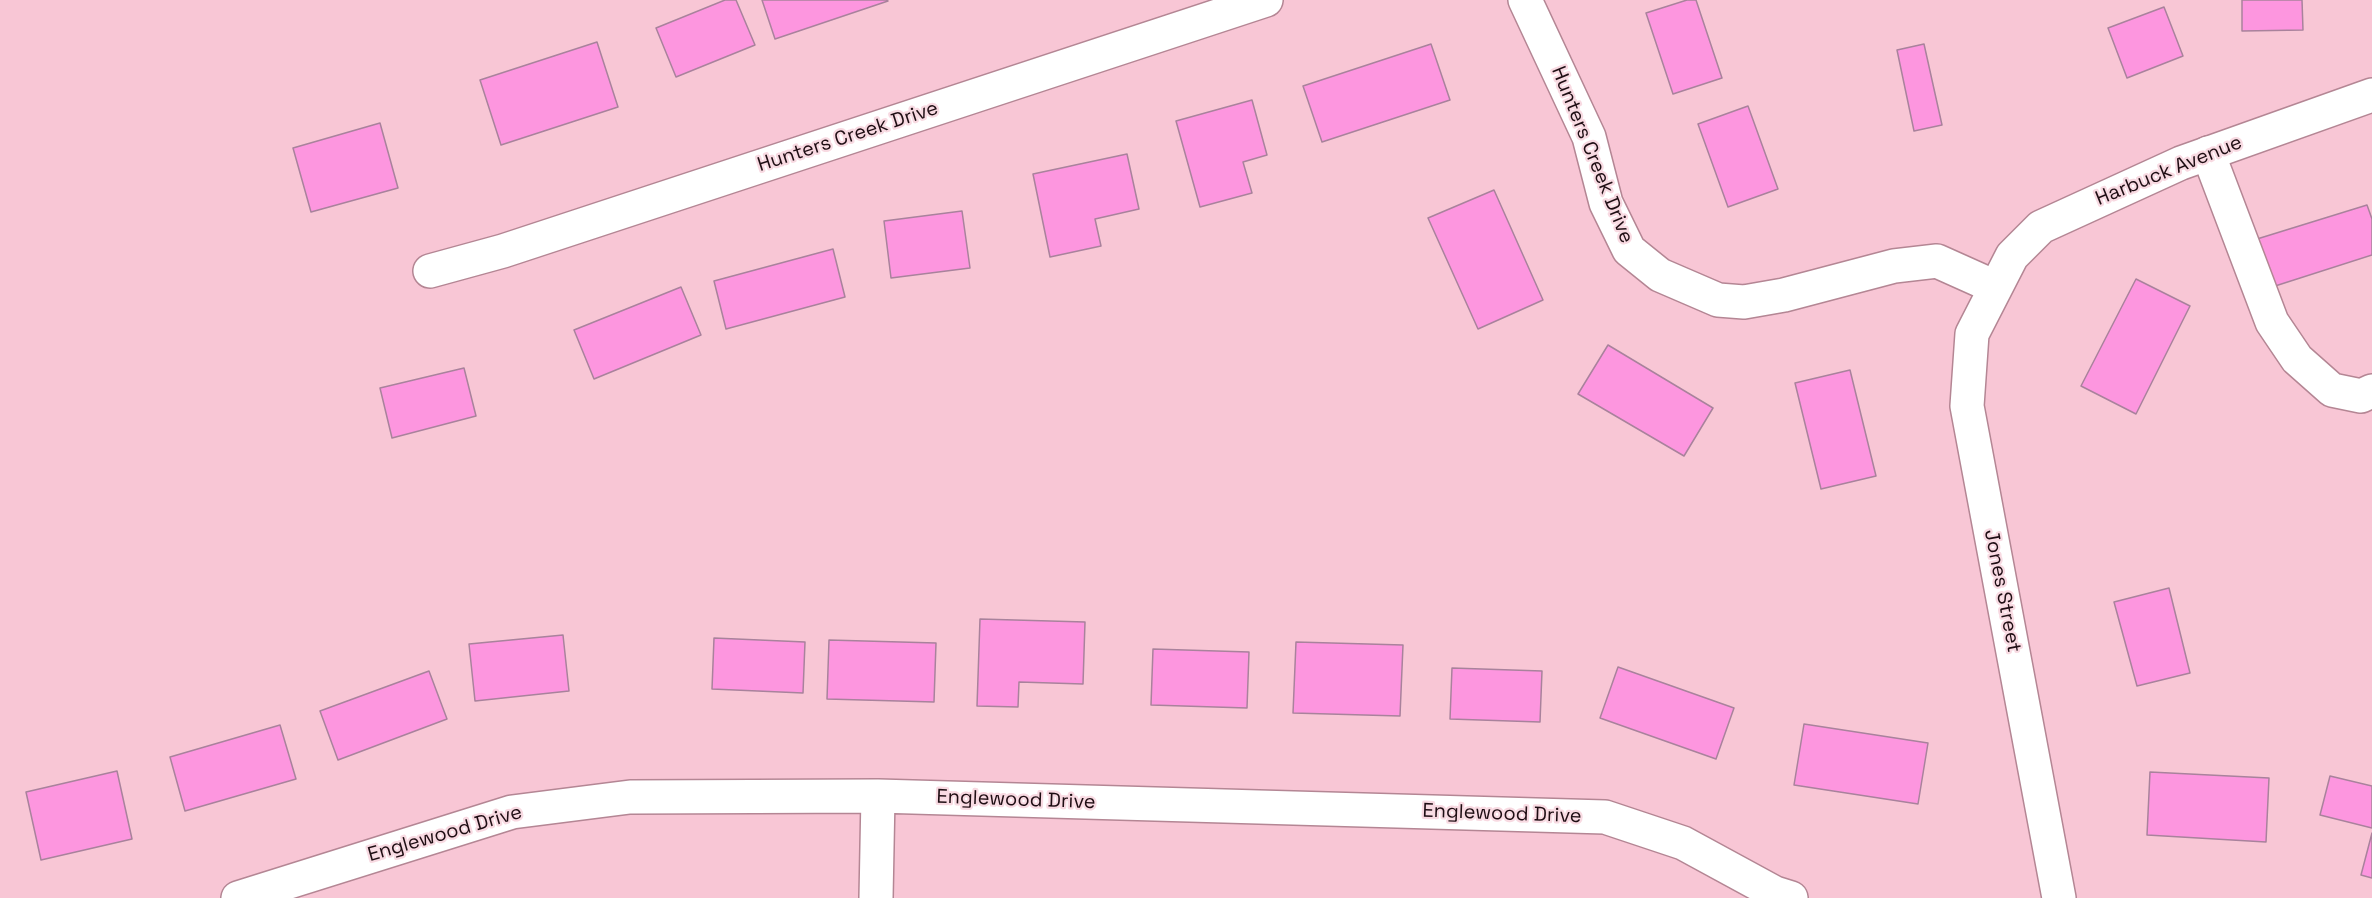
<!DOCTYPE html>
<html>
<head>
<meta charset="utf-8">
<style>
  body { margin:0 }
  canvas { display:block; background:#f8c6d5 }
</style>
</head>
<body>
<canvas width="2372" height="898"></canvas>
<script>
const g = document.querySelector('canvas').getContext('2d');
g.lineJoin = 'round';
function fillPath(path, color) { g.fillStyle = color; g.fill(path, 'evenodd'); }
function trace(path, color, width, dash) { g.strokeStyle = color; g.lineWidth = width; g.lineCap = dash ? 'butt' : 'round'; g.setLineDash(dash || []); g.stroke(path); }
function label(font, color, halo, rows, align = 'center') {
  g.font = font + ' "Space Grotesk",sans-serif'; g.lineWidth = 4.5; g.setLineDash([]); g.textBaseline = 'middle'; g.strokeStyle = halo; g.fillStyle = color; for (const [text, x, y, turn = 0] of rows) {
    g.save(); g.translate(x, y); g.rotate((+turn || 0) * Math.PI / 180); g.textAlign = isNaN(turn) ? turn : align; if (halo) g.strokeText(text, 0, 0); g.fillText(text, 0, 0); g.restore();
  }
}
const building = new Path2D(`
  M 725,0 L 736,0 L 755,45 L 676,77 L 656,28 Z
  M 762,0 L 887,0 L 888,1 L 775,39 Z
  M 1687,0 L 1696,0 L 1722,78 L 1673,94 L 1646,13 Z
  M 2242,0 L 2302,0 L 2303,30 L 2242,31 Z
  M 2164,7 L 2183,56 L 2127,78 L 2108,28 Z
  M 597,42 L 618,107 L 501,145 L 480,80 Z
  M 1431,44 L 1450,100 L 1322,142 L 1303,86 Z
  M 1924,44 L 1942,125 L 1914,131 L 1897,50 Z
  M 1252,100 L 1267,155 L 1243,162 L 1252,193 L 1200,207 L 1176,121 Z
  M 1748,106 L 1778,189 L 1728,207 L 1698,124 Z
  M 380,123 L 398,188 L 311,212 L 293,148 Z
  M 1127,154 L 1139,209 L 1095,219 L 1101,246 L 1050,257 L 1033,174 Z
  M 1494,190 L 1543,300 L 1478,329 L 1428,218 Z
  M 2367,205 L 2372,219 L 2372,255 L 2272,287 L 2257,239 Z
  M 962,211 L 970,268 L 891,278 L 884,221 Z
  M 833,249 L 845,297 L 726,329 L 714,281 Z
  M 2136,279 L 2190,306 L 2136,414 L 2081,386 Z
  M 681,287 L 701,335 L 594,379 L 574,330 Z
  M 1608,345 L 1713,408 L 1684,456 L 1578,394 Z
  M 464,368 L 476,416 L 392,438 L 380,388 Z
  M 1850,370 L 1876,476 L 1821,489 L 1795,383 Z
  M 2169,588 L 2190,673 L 2137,686 L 2114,602 Z
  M 980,619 L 1085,622 L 1083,684 L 1019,682 L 1018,707 L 977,706 Z
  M 563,635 L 569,691 L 475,701 L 469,644 Z
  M 714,638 L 805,642 L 803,693 L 712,689 Z
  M 829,640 L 936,643 L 934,702 L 827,699 Z
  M 1296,642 L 1403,645 L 1400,716 L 1293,713 Z
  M 1153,649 L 1249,652 L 1247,708 L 1151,705 Z
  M 1618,667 L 1734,708 L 1716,759 L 1600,718 Z
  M 1452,668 L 1542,671 L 1540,722 L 1450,719 Z
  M 429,671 L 447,719 L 338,760 L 320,711 Z
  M 1804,724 L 1928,743 L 1918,804 L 1794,785 Z
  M 280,725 L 296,779 L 185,811 L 170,757 Z
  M 117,771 L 132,839 L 41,860 L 26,792 Z
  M 2150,772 L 2269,778 L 2266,842 L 2147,835 Z
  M 2330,776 L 2372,786 L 2372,828 L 2320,815 Z
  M 2372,833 L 2372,878 L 2361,875 Z`);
fillPath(building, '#fd96df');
trace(building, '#a9829c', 1.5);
const street = new Path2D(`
  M 1525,0 L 1589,137 L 1606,203 L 1629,250 L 1660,275 L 1718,300 L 1744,302 L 1784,295 L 1894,266 L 1937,261 L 1995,287
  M 2208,153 L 2272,322 L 2297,359 L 2332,390 L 2361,396 L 2372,391
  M 430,271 L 503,251 L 1266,0
  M 238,898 L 512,812 L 630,797 L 878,796 L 1605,817 L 1683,843 L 1775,893 L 1791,898
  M 876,898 L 878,796`);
const secondary = new Path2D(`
  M 2059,898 L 1967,406 L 1972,334 L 2012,256 L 2041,227 L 2181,163 L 2372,95`);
trace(street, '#b48694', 36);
trace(secondary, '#b48694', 36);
trace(street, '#fff', 33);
trace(secondary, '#fff', 33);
label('20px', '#1e0d13', '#f8dae2', [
  ["Hunters Creek Drive",848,137,-18],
  ["Hunters Creek Drive",1592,155,68],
  ["Harbuck Avenue",2169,171,-22],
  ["Jones Street",2002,591,79],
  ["Englewood Drive",1016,800,2],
  ["Englewood Drive",1502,814,2],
  ["Englewood Drive",445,834,-16]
]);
</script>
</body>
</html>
